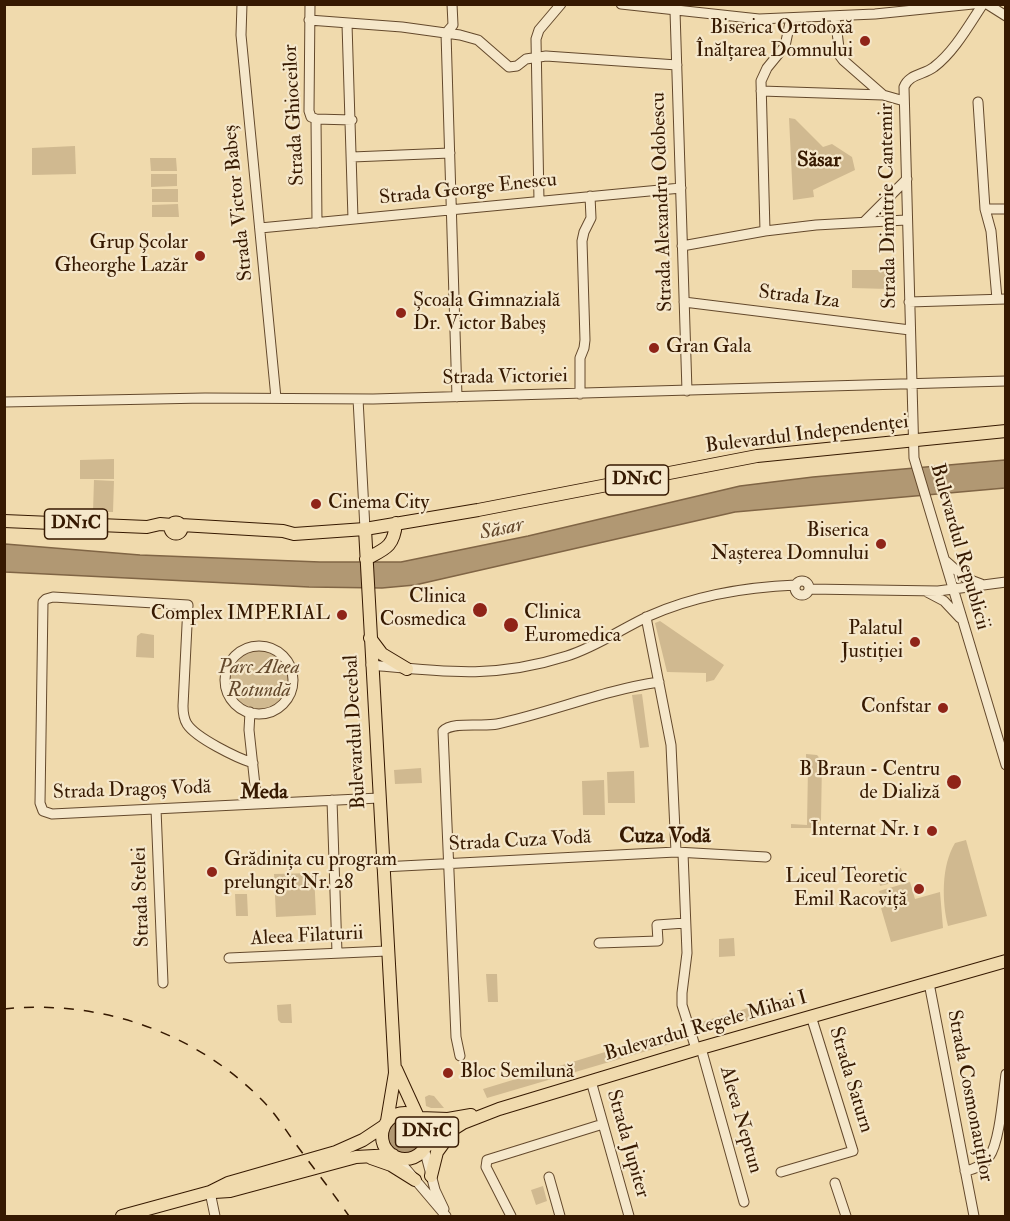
<!DOCTYPE html>
<html>
<head>
<meta charset="utf-8">
<style>
  body { margin:0 }
  #map { position:relative; width:1010px; height:1221px; overflow:hidden; background:#f0daad; font-family:"IM FELL Double Pica",serif }
  canvas { display:block }
  .frame { position:absolute; inset:0; border:6px solid #361901; pointer-events:none }
</style>
</head>
<body>
<div id="map">
<canvas width="1010" height="1221"></canvas>
<div class="frame"></div>
</div>
<script>
const g = document.querySelector('canvas').getContext('2d');
g.lineJoin = 'round';
function fillPath(path, color) { g.fillStyle = color; g.fill(path, 'evenodd'); }
function trace(path, color, width, dash) { g.strokeStyle = color; g.lineWidth = width; g.lineCap = dash ? 'butt' : 'round'; g.setLineDash(dash || []); g.stroke(path); }
function label(font, color, halo, rows, align = 'center') {
  g.font = font + ' "IM FELL Double Pica",serif'; g.lineWidth = 4.5; g.setLineDash([]); g.textBaseline = 'middle'; g.strokeStyle = halo; g.fillStyle = color; for (const [text, x, y, turn = 0] of rows) {
    g.save(); g.translate(x, y); g.rotate((+turn || 0) * Math.PI / 180); g.textAlign = isNaN(turn) ? turn : align; if (halo) g.strokeText(text, 0, 0); g.fillText(text, 0, 0); g.restore();
  }
}
fillPath(new Path2D(`
  M 789,118 L 795,119 L 823,147 L 832,144 L 852,157 L 855,170 L 813,190 L 814,197 L 793,200 Z
  M 75,146 L 76,174 L 32,175 L 32,148 Z
  M 150,158 L 176,158 L 177,171 L 151,171 Z
  M 151,174 L 177,174 L 177,186 L 151,187 Z
  M 152,189 L 178,189 L 178,202 L 152,202 Z
  M 178,204 L 179,217 L 152,217 L 152,205 Z
  M 852,270 L 888,270 L 888,289 L 852,288 Z
  M 114,459 L 114,479 L 80,479 L 80,460 Z
  M 94,480 L 114,481 L 113,512 L 93,512 Z
  M 660,621 L 724,665 L 714,680 L 706,682 L 706,673 L 667,672 L 655,623 Z
  M 141,633 L 154,635 L 154,658 L 136,657 L 137,636 Z
  M227 680a32 32 0 1 1 64 0a32 32 0 1 1-64 0Z
  M 642,694 L 649,747 L 640,748 L 632,695 Z
  M 806,754 L 817,755 L 822,761 L 821,820 L 815,828 L 791,828 L 791,824 L 807,825 L 808,767 L 806,767 Z
  M 421,768 L 422,783 L 395,784 L 394,770 Z
  M 634,771 L 635,803 L 608,803 L 607,772 Z
  M 604,780 L 605,815 L 583,815 L 582,781 Z
  M 966,840 L 987,916 L 948,926 C 942,902 941,866 955,843 Z
  M 901,868 L 904,880 L 880,886 L 877,875 Z
  M 314,873 L 316,915 L 276,917 L 274,874 Z
  M 910,882 L 915,899 L 940,892 L 943,928 L 891,942 L 881,908 L 884,907 L 879,891 Z
  M 235,894 L 247,894 L 248,916 L 236,916 Z
  M 734,938 L 735,956 L 719,957 L 719,939 Z
  M 486,974 L 497,974 L 498,1002 L 488,1002 Z
  M 788,997 L 791,1008 L 786,1010 L 767,1002 Z
  M 291,1004 L 292,1023 L 281,1023 L 278,1020 L 277,1005 Z
  M 761,1004 L 783,1011 L 701,1034 L 698,1023 Z
  M 681,1029 L 684,1040 L 487,1098 L 483,1089 Z
  M 429,1095 L 434,1096 L 444,1108 L 431,1108 L 426,1106 L 425,1097 Z
  M 543,1186 L 547,1201 L 536,1205 L 531,1190 Z`), '#d0b990');
const water = new Path2D(`
  M 1005,460 L 1005,488 L 735,512 L 415,585 L 382,588 L 309,587 L 5,572 L 5,544 L 140,555 L 320,562 L 401,562 L 528,536 L 740,486 L 813,477 Z
  M386 1137a18 18 0 1 1 36 0a18 18 0 1 1-36 0Z`);
fillPath(water, '#b19873');
trace(water, '#806545', 1.5);
const minor = new Path2D(`
  M 242,4 L 241,35 L 276,398
  M 310,4 L 309,111 L 311,117 L 316,119 L 317,223
  M 452,4 L 453,25 L 446,33 L 457,397
  M 621,4 L 759,19 L 875,14 L 973,4
  M 983,4 C 969,25 954,52 934,67 C 924,75 909,74 904,87 L 914,458 L 1006,765
  M 987,4 L 1006,16
  M 675,11 L 687,391
  M 835,16 L 840,56 L 843,60 L 883,95 L 904,101
  M 309,20 L 402,27 L 460,35 L 478,40 L 509,67 L 517,66 L 526,59 L 546,56 L 677,65
  M 347,24 L 353,219
  M 761,91 L 883,95
  M 978,102 L 985,209 L 1006,209
  M 316,119 L 352,120
  M 352,157 L 450,153
  M 539,201 L 536,39 L 539,30 L 561,4
  M 985,209 L 991,231 L 997,299
  M 864,222 L 907,179
  M 260,228 L 681,188
  M 765,231 L 761,81 L 767,68 L 785,46 L 791,18
  M 682,246 L 765,231 L 816,225 L 906,220
  M 684,302 L 910,330
  M 909,302 L 1006,299
  M 580,394 L 580,358 L 584,348 L 585,340 L 582,241 L 584,232 L 591,218 L 590,196
  M 358,399 L 365,529
  M 4,402 L 205,398 L 373,399 L 1006,381
  M 946,561 L 965,578 L 981,584
  M795 588a7 7 0 1 1 14 0a7 7 0 1 1-14 0Z
  M 809,589 L 938,591 L 1006,582
  M 927,592 L 944,601 L 960,618
  M 646,617 L 671,745 L 676,852
  M225 680a34 34 0 1 1 68 0a34 34 0 1 1-68 0Z
  M 371,665 C 444,672 495,679 567,656 C 596,647 621,629 649,616 C 696,595 745,587 796,585
  M 250,712 L 249,730 L 257,804
  M 253,763 C 237,758 196,738 187,724 C 184,719 183,712 183,706 L 188,605 L 53,597 L 46,599 L 43,602 L 40,803 L 43,811 L 52,814 L 379,798
  M 332,800 L 337,953
  M 156,809 L 163,983
  M 683,853 L 687,953 L 682,993 L 682,1005 L 696,1049
  M 382,867 L 676,852 L 766,857
  M 599,943 L 658,941 L 657,925 L 685,923
  M 229,958 L 387,951
  M 929,983 L 974,1216
  M 701,1048 L 744,1202
  M 460,1056 L 456,1037 L 443,731 C 452,721 483,727 497,724 C 552,712 604,690 659,682
  M 591,1081 L 629,1216
  M 424,1148 L 435,1190 L 444,1209
  M 395,1156 L 446,1216
  M 965,1171 C 975,1169 984,1165 989,1157 C 1000,1142 1003,1094 1006,1074
  M 781,1172 L 853,1151 L 811,1016
  M 549,1177 L 560,1216
  M 835,1183 L 846,1216
  M 210,1192 L 215,1216
  M 511,1216 L 486,1167 L 487,1160 L 603,1124`);
const major = new Path2D(`
  M 4,521 L 147,527 L 160,524 L 172,525
  M170.5 528a5.5 5.5 0 1 1 11 0a5.5 5.5 0 1 1-11 0Z
  M 181,525 L 283,531 L 294,534 L 365,529 L 478,510 L 757,456 L 1006,431
  M 365,529 L 395,1073 L 387,1121
  M 366,559 C 385,549 394,547 396,523
  M 370,638 L 382,654 L 407,669
  M 396,1069 L 418,1117
  M382 1136a23 23 0 1 1 46 0a23 23 0 1 1-46 0Z
  M 420,1118 L 448,1119 L 471,1115
  M 425,1147 L 463,1123 L 499,1109 L 701,1048 L 1006,961
  M 371,1158 L 391,1165 L 415,1180
  M 431,1176 L 437,1152 L 448,1137
  M 214,1192 L 230,1191 L 356,1157 L 393,1155
  M 122,1216 L 210,1192 L 228,1183 L 336,1152 L 363,1140 L 384,1126`);
trace(minor, '#64492c', 11);
trace(major, '#361901', 14);
trace(minor, '#f5e7ca', 9);
trace(major, '#f0daad', 12);
trace(new Path2D(`
  M 4,1009 C 99,999 195,1032 262,1100 C 276,1114 286,1131 298,1147 C 315,1170 333,1193 349,1216`), '#361901', 1.5, [10, 10]);
for (const [x, y, r, color] of [
  [865,41,6,"#8f2418"],
  [200,256,6,"#8f2418"],
  [401,313,6,"#8f2418"],
  [654,348,6,"#8f2418"],
  [316,504,6,"#8f2418"],
  [881,544,6,"#8f2418"],
  [480,610,8,"#8f2418"],
  [342,615,6,"#8f2418"],
  [511,625,8,"#8f2418"],
  [915,642,6,"#8f2418"],
  [943,708,6,"#8f2418"],
  [954,782,8,"#8f2418"],
  [932,831,6,"#8f2418"],
  [212,872,6,"#8f2418"],
  [919,889,6,"#8f2418"],
  [448,1073,6,"#8f2418"]
]) { const dot = new Path2D(); dot.arc(x, y, r, 0, 2 * Math.PI); g.fillStyle = color; g.fill(dot); trace(dot, '#f5e7ca', 2); }
for (const [x, y, w] of [
  [637,480,63],
  [76,524,63],
  [427,1132,63]
]) { const box = new Path2D(); box.roundRect(x - w / 2, y - 15, w, 30, 4.5); g.fillStyle = '#f5e7ca'; g.fill(box); trace(box, '#361901', 1.5); }
label('bold 18px', '#361901', null, [
  ["DN1C",637,480],
  ["DN1C",76,524],
  ["DN1C",427,1132]
]);
label('20px', '#361901', '#f5e7ca', [
  ["Biserica Ortodoxă",853,29],
  ["Înălțarea Domnului",853,52],
  ["Grup Școlar",188,244],
  ["Gheorghe Lazăr",188,267],
  ["Școala Gimnazială",413,302,"left"],
  ["Dr. Victor Babeș",413,325,"left"],
  ["Gran Gala",666,348,"left"],
  ["Cinema City",328,504,"left"],
  ["Biserica",869,532],
  ["Nașterea Domnului",869,555],
  ["Clinica",466,598],
  ["Cosmedica",466,621],
  ["Clinica",524,614,"left"],
  ["Euromedica",524,637,"left"],
  ["Complex IMPERIAL",330,615],
  ["Palatul",903,630],
  ["Justiției",903,653],
  ["Confstar",931,708],
  ["B Braun - Centru",940,771],
  ["de Dializă",940,794],
  ["Internat Nr. 1",920,831],
  ["Grădinița cu program",224,861,"left"],
  ["prelungit Nr. 28",224,884,"left"],
  ["Liceul Teoretic",907,878],
  ["Emil Racoviță",907,901],
  ["Bloc Semilună",460,1073,"left"]
], 'right');
label('20px', '#361901', '#f5e7ca', [
  ["Strada Ghioceilor",295,115,-93],
  ["Strada George Enescu",468,190,-6],
  ["Strada Alexandru Odobescu",663,202,-92],
  ["Strada Victor Babeș",239,203,-96],
  ["Strada Dimitrie Cantemir",889,206,-91],
  ["Strada Iza",799,298,7],
  ["Strada Victoriei",505,378,-1],
  ["Bulevardul Independenței",807,435,-7],
  ["Bulevardul Republicii",959,547,74],
  ["Bulevardul Decebal",356,732,-93],
  ["Strada Dragoș Vodă",132,791,-2],
  ["Strada Cuza Vodă",520,842,-3],
  ["Strada Stelei",142,897,-92],
  ["Aleea Filaturii",307,937,-3],
  ["Bulevardul Regele Mihai I",706,1027,-16],
  ["Strada Saturn",850,1080,73],
  ["Strada Cosmonauților",969,1096,79],
  ["Aleea Neptun",740,1120,74],
  ["Strada Jupiter",627,1144,74]
]);
label('italic 20px', '#64492c', '#f5e7ca', [
  ["Parc Aleea",259,669],
  ["Rotundă",259,692]
]);
label('bold 21px', '#361901', '#f5e7ca', [
  ["Săsar",819,161],
  ["Meda",264,793],
  ["Cuza Vodă",665,837]
]);
label('italic 21px', '#614529', '#f5e7ca', [
  ["Săsar",502,530,-12]
]);
</script>
</body>
</html>
